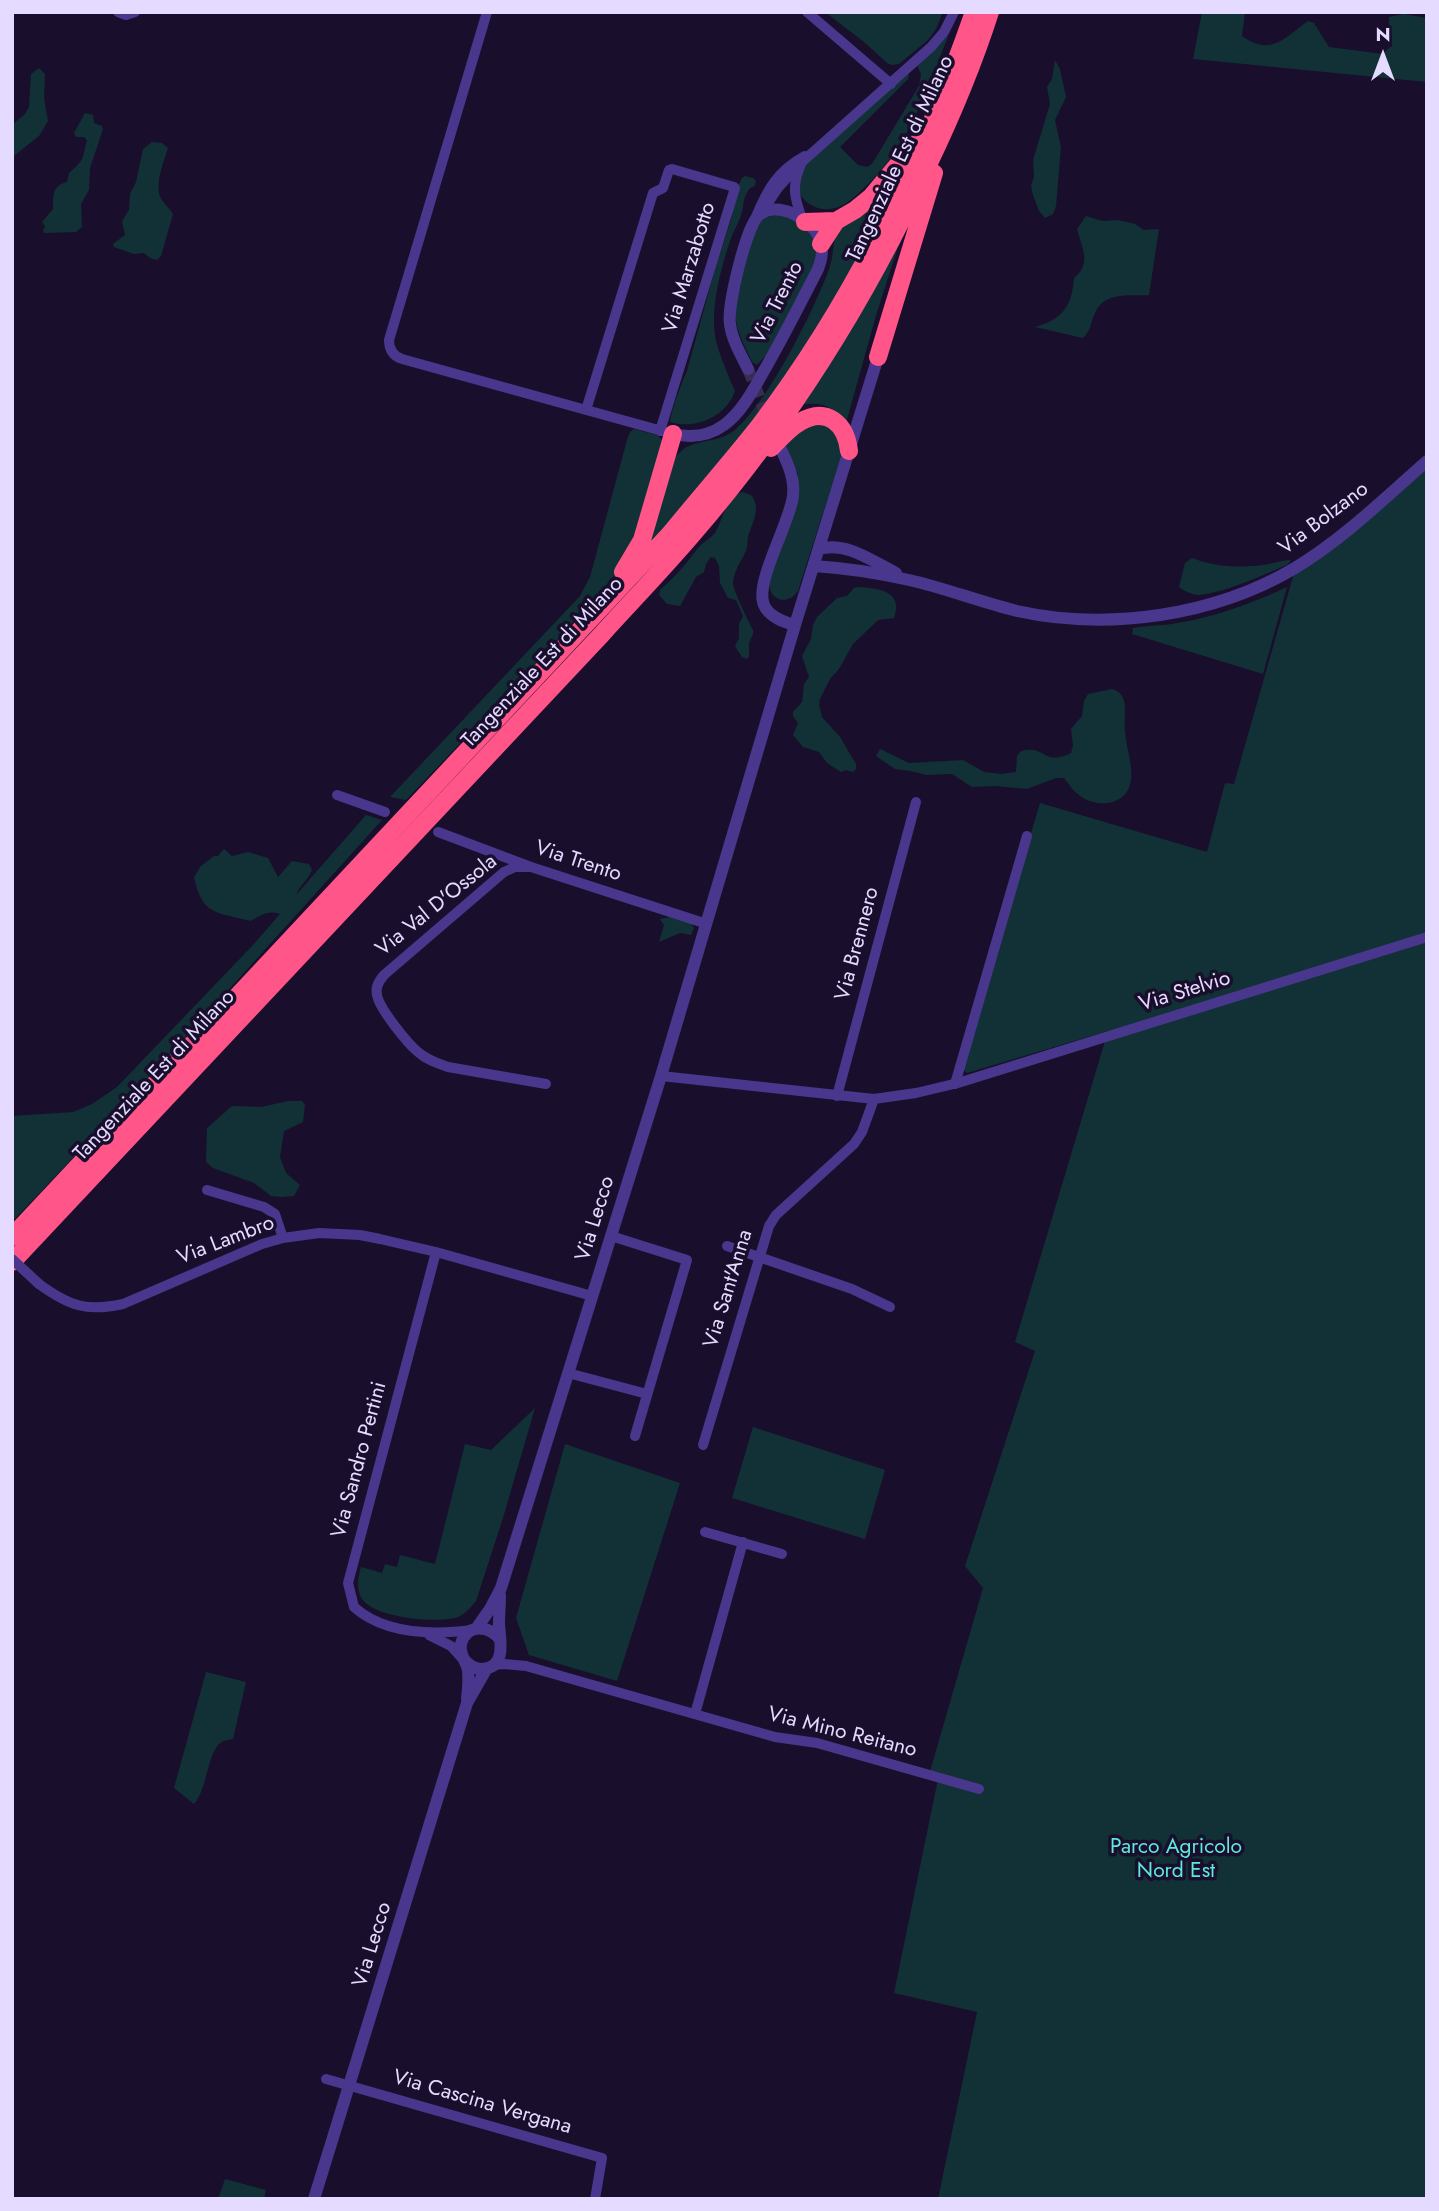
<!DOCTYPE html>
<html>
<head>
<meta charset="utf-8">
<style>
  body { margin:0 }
  #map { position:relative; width:1439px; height:2211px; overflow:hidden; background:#190f2c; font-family:Jost,sans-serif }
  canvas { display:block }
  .frame { position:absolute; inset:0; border:14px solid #e5daff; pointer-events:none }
  .north { position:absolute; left:1348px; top:21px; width:70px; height:70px; -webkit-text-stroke:5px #190f2c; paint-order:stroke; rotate:0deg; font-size:19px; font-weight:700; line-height:28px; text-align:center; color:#e5daff }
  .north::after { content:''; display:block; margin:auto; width:24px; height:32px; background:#e5daff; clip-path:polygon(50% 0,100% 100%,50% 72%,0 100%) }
</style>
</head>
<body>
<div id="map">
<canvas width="1439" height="2211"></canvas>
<div class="frame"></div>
<div class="north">N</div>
</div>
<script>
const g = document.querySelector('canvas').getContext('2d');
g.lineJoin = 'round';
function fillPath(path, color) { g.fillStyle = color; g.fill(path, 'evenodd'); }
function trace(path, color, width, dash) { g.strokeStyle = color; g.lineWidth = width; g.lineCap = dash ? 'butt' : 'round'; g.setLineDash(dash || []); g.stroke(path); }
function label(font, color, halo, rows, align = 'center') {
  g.font = font + ' Jost,sans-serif'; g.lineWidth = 7; g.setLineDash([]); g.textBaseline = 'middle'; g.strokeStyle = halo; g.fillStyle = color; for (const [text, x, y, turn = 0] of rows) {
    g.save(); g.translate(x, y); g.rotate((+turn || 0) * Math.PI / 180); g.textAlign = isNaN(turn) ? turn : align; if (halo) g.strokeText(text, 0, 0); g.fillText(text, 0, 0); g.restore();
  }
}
fillPath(new Path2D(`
  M 825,12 L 943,12 L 936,29 L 928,40 L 899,64 L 892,65 L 887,63 L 864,42 Z
  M 1202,12 L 1245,12 L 1242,36 C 1271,57 1284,38 1308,21 L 1314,23 L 1329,47 L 1383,54 L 1392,45 C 1393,35 1388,28 1389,17 L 1404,14 L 1427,18 L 1427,82 L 1193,59 Z
  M 946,35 L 948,37 L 946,42 C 924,97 908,147 864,188 C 852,200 840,211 822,209 C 811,207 802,200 798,190 L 801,170 L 812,157 L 907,72 L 909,76 L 908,79 L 840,147 L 858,165 L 867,167 L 872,164 L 919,86 L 921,74 L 916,63 Z
  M 1055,60 L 1060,69 L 1066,97 L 1055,120 L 1061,147 L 1056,206 L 1053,214 L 1045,218 L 1039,211 L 1033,195 L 1031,186 L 1034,177 L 1033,160 L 1050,104 L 1047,87 L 1052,79 Z
  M 39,68 L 45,74 L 44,98 L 48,121 L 39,136 L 15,155 L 12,159 L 12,125 L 25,114 L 29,107 L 31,74 Z
  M 85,113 L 93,115 L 94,123 L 102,126 L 103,129 L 90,168 L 89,190 L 81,204 L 82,227 L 76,232 L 45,233 L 43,231 L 45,226 L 42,222 L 53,209 C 53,196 52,186 67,182 L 69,173 C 85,159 82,159 87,140 L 84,137 L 76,137 L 74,133 Z
  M 152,142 L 162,143 L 168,148 C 164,161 153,187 162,200 C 165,205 170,209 173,214 L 161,256 L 157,260 L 150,258 L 144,253 L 134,254 L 114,247 L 113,244 L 125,235 L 122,221 L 129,210 L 130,194 L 136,182 L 143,149 Z
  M 745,176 L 753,178 L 756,181 L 755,186 L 750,188 C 741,200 745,206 740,218 C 738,225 733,231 731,238 C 721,268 711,303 715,335 C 717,350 729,377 735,391 C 726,417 695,430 670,422 C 671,411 682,382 687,371 L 715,269 L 731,220 L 737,188 L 742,178 Z
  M 885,195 L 889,205 L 784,385 L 646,553 L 675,458 C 691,435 715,447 736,429 C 769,400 812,314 828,272 C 833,260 833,247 835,235 L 838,230 Z
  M 778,215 C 794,218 815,231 816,249 C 817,254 814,261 813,267 L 767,354 L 757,365 L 752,362 C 746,349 738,335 736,320 C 734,304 750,230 762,220 C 767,216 773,216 778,215 Z
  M 1086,216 L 1102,221 L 1118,220 L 1135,224 L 1144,230 L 1159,229 L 1149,295 C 1130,296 1104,291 1095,313 C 1090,323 1091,331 1083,338 L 1035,327 C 1063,319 1072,306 1074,278 C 1092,264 1082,248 1077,229 Z
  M 901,238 L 877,312 L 846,423 C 834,407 822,401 801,405 Z
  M 804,422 L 837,427 L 842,454 L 798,591 C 788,606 769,601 769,582 L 798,491 L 798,474 L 784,440 Z
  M 634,429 L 657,435 L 663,441 L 637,538 L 619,571 L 529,671 L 406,800 L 390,797 L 580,596 L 590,577 L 627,440 L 630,432 Z
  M 1427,468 L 1427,2199 L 938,2199 L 977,2012 L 894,1993 L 938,1779 L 929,1775 L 983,1588 L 965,1566 L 1035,1351 L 1015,1342 L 1108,1031 L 967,1073 L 961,1067 L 1040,803 L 1207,852 L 1225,783 L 1234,784 L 1294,573 Z
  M 742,492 L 751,495 C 762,508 752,523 748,537 C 747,543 748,548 745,553 C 740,563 733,573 733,584 C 733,589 749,623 753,630 L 753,634 L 749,643 L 749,657 L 746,659 L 742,657 L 735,646 L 739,638 L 739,624 L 743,616 L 736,600 L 728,598 L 720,583 L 719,566 L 715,558 L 711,557 L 706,564 L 704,572 L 696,577 L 680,606 L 667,604 L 659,595 L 660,590 C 675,577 686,564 698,548 C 703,542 710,539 715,533 C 723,520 725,498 742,492 Z
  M 1192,558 C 1215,567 1238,568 1263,565 C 1273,564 1281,560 1291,560 L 1288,564 C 1267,574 1220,594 1199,595 C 1192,595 1184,591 1179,587 L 1185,563 Z
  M 858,587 C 878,588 904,591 894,618 L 878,620 L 853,644 L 839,669 L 830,679 L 820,699 L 819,705 L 822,717 L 840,737 L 856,764 L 856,769 L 853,772 L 846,770 L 841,772 L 827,763 L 819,752 L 803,747 L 793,735 L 798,723 L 793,716 L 793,712 L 802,702 L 804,684 L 809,677 L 802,656 L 811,639 L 813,625 L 817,617 L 837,598 L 847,596 L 854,588 Z
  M 1287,587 L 1263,674 L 1132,634 L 1133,628 C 1148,625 1162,626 1177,623 C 1215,617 1253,603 1287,587 Z
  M 1112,689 C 1131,694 1123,716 1125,731 C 1126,748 1133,764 1131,780 C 1128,806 1096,809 1079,795 C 1073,791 1069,784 1064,778 L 1056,778 L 1027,789 L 995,786 L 972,787 L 952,774 L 926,775 L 911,771 L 895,769 L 876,756 L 880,749 L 909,763 L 963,760 L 984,772 L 1001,774 L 1016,772 L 1017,756 L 1021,751 C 1047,744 1042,767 1071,753 L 1073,745 L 1071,729 L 1082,716 L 1084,701 L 1088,694 Z
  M 366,815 L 382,820 L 157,1069 L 12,1222 L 12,1116 L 73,1112 L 92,1104 L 117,1087 L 252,946 L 280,914 C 268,910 261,915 251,921 C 217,912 202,916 194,877 L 201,866 L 214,856 L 218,856 L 224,849 L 232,856 L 248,852 L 268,858 L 278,877 L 292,861 L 309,864 L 312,870 C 308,880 299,886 296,895 Z
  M 670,917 L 690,922 L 694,928 L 691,935 L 680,933 L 659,942 L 664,925 L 660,919 Z
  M 288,1101 L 302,1101 L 305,1105 L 303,1122 L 284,1131 L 280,1157 L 286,1173 L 300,1185 L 294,1196 L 281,1197 L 271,1196 L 254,1183 L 213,1168 L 206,1162 L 207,1128 L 232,1106 L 261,1107 Z
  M 535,1408 L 503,1518 L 476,1601 C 470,1608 465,1615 455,1618 C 434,1623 375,1618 362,1599 C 356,1589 358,1578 361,1567 L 382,1573 L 385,1564 L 397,1567 L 400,1555 L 435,1564 L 465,1444 L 491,1450 Z
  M 753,1427 L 885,1470 L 865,1539 L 732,1498 Z
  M 565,1444 L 680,1483 L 617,1681 L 529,1655 L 516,1618 Z
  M 206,1672 L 246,1682 L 233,1739 C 230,1740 224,1740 222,1742 C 207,1750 208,1789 194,1804 L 174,1788 Z
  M 225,2179 L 266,2190 L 264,2199 L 218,2199 Z`), '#113136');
trace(new Path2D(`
  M 748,369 L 769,421`), '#382d4c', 12, [12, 6]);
trace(new Path2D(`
  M 118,12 L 126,15 L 135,12
  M 487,12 L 389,340 C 389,350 393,356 402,359 L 673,434
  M 807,12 L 891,84
  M 770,210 L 768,203 L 778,188 L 795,169
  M 755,219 C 767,190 777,171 805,156
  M 803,221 C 794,198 791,185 802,162 L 931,47 L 944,32 L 954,12
  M 586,410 L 653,193 L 663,188 L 669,170 L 672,169 L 734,187 L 735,188 L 660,431
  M 337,795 L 385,812
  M 438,832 L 531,867 L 707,924
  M 531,867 L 515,867 L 504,872 L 384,975 C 379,981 375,987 377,995 C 379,1008 407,1043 418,1052 C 427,1060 437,1063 448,1067 L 546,1084
  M 661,1076 L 874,1099 L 916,1093 L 958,1083 L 1427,937
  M 955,1084 L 1027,836
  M 837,1096 L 916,802
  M 207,1190 L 264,1207 L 275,1214 L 283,1238
  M 611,1236 L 687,1260 L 635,1436
  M 727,1246 L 852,1289 L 890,1307
  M 436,1252 L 348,1583 L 354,1607 C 385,1635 433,1635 473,1630
  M 39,1284 C 69,1306 87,1312 123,1304 L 262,1244 L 283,1238 L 319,1233 L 360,1235 L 380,1239 L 436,1252 L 592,1296
  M 568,1373 L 647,1394
  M 703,1445 L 769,1226 L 776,1215 L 854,1144 L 862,1132 L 874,1099
  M 705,1532 L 782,1554
  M 429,1635 L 451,1646 L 462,1658
  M 493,1665 L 504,1664 L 526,1666 L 775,1737 L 817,1743 L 979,1789
  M 695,1714 L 743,1542
  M 326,2079 L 602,2158 L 595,2199`), '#49378e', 10);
trace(new Path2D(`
  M 673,434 C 691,438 709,436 724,425 C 743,411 754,388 765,369 C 784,336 801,302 818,269 C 822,258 824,248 819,237 C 810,219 778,200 759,215 C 746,226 727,307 730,324 C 732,340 741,355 748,369
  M 781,449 C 788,464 795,479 793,496 C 790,523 754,583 764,605 C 769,617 784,622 795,625
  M 819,549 C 846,541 872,561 896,573
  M 814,566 C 846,568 878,573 909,580 C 945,588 980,602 1017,611 C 1108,631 1214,616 1295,568 C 1343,539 1385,498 1427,461
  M 476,1629 L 490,1609 L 501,1588 L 661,1076 L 795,625 L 878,357
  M 463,1658 C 468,1665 474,1669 482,1669 C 507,1668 500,1640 499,1624 C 499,1614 500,1605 500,1595
  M 467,1699 C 468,1690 469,1679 468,1670 C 466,1661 459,1654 461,1644 C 466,1623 491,1625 500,1640
  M 314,2199 L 467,1703 L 487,1668`), '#49378e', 12);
trace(new Path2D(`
  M 805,222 L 836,221
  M 821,244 L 836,221 L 855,210 L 871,197 L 915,144
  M 878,357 L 934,173
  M 771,448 C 780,439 789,428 800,422 C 827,406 846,424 849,451
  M 623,572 L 642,540 L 673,434
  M 12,1237 L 669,535 C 699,498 731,462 760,425 C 854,301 923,158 974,12
  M 12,1262 L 602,634 C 632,601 663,569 692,535 C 788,424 867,298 928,165 C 952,115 973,65 990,12`), '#ff5589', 18);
trace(new Path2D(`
  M 12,1259 L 39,1284`), '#49378e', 10);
label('21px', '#e5daff', '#190f2c', [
  ["Tangenziale Est di Milano",901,159,-65],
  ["Via Marzabotto",690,268,-73],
  ["Via Trento",778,303,-63],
  ["Via Bolzano",1324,519,-37],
  ["Tangenziale Est di Milano",543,663,-47],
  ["Via Trento",578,862,18],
  ["Via Val D'Ossola",437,906,-39],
  ["Via Brennero",858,944,-75],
  ["Via Stelvio",1185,992,-17],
  ["Tangenziale Est di Milano",155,1076,-47],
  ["Via Lecco",596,1219,-73],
  ["Via Lambro",226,1241,-21],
  ["Via Sant'Anna",729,1289,-73],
  ["Via Sandro Pertini",360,1460,-75],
  ["Via Mino Reitano",842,1733,14],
  ["Via Lecco",373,1945,-73],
  ["Via Cascina Vergana",482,2103,16]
]);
label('21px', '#5ce9de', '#190f2c', [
  ["Parco Agricolo",1176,1848],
  ["Nord Est",1176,1872]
]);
</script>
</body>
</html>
